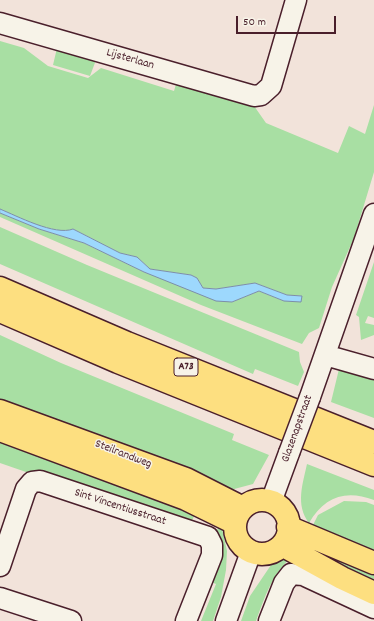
<!DOCTYPE html>
<html>
<head>
<meta charset="utf-8">
<style>
  body { margin:0 }
  #map { position:relative; width:374px; height:621px; overflow:hidden; background:#f2e3da; font-family:Dekko,sans-serif }
  canvas { display:block }
  .scale { position:absolute; left:236px; top:16px; width:100px; height:18px; box-sizing:border-box; border:2px solid #4a1f2b; border-top:0; padding-left:5px; font-size:12px; line-height:14px; white-space:nowrap; color:#4a1f2b; -webkit-text-stroke:3px #f7f3e8; paint-order:stroke }
</style>
</head>
<body>
<div id="map">
<canvas width="374" height="621"></canvas>
<div class="scale">50 m</div>
</div>
<script>
const g = document.querySelector('canvas').getContext('2d');
g.lineJoin = 'round';
function fillPath(path, color) { g.fillStyle = color; g.fill(path, 'evenodd'); }
function trace(path, color, width, dash) { g.strokeStyle = color; g.lineWidth = width; g.lineCap = dash ? 'butt' : 'round'; g.setLineDash(dash || []); g.stroke(path); }
function label(font, color, halo, rows, align = 'center') {
  g.font = font + ' Dekko,sans-serif'; g.lineWidth = 3; g.setLineDash([]); g.textBaseline = 'middle'; g.strokeStyle = halo; g.fillStyle = color; for (const [text, x, y, turn = 0] of rows) {
    g.save(); g.translate(x, y); g.rotate((+turn || 0) * Math.PI / 180); g.textAlign = isNaN(turn) ? turn : align; if (halo) g.strokeText(text, 0, 0); g.fillText(text, 0, 0); g.restore();
  }
}
fillPath(new Path2D(`
  M 0,41 L 24,48 L 48,66 L 88,78 L 101,68 L 174,91 L 177,81 L 252,103 L 266,123 L 338,153 L 349,126 L 365,134 L 374,105 L 374,172 L 354,238 L 332,287 L 319,328 L 309,333 L 302,344 L 201,305 L 0,217 L 0,213 L 39,229 L 84,243 L 144,272 L 232,302 L 259,291 L 284,301 L 302,296 L 287,295 L 255,283 L 216,289 L 203,288 L 197,278 L 191,275 L 150,269 L 137,257 L 120,253 L 73,229 C 55,236 18,217 0,209 Z
  M 57,48 L 96,60 L 90,76 L 53,65 Z
  M 0,227 L 87,265 L 299,352 L 300,362 L 304,372 L 298,386 L 255,369 L 253,374 L 0,264 Z
  M 374,262 L 374,318 L 368,316 L 365,323 L 374,325 L 374,335 L 361,340 L 359,317 L 356,315 Z
  M 0,335 L 61,363 L 234,434 L 232,440 L 269,455 L 253,484 L 223,492 L 0,405 Z
  M 340,365 L 374,375 L 374,418 L 331,402 Z
  M 0,436 L 196,513 L 191,522 L 38,473 L 26,472 L 0,463 Z
  M 307,464 L 374,490 L 374,500 C 345,489 324,497 309,523 C 295,505 303,483 307,464 Z
  M 344,501 L 366,502 L 374,505 L 374,560 L 310,531 L 318,515 Z
  M 221,524 L 227,551 L 226,570 L 221,597 L 213,621 L 201,621 L 216,584 L 211,582 C 218,563 227,551 215,533 Z
  M 307,541 L 374,568 L 374,587 L 304,549 Z
  M 287,556 L 292,556 C 271,577 266,594 256,621 L 241,621 L 250,596 L 271,565 Z`), '#a8dfa3');
const water = new Path2D(`
  M 0,209 C 17,216 55,236 73,229 L 120,253 L 137,257 L 150,269 L 191,275 L 197,278 L 203,288 L 216,289 L 255,283 L 287,295 L 302,296 L 301,302 L 284,301 L 259,291 L 232,302 L 216,301 L 144,272 L 84,243 L 39,229 L 0,213 Z`);
fillPath(water, '#9dd8fd');
trace(water, '#7c8ea9', 1);
const minor = new Path2D(`
  M 0,23 L 254,96 L 261,95 L 271,86 L 296,0
  M 325,355 L 374,369
  M 310,397 L 374,214
  M 271,502 L 289,453
  M 0,566 L 26,489 L 32,482 L 40,481 L 208,537 L 212,545 L 212,555 L 186,621
  M 0,598 L 71,621
  M 226,621 L 251,552
  M 269,621 L 284,583 L 291,574 L 303,575 L 374,608`);
const major = new Path2D(`
  M 0,411 L 186,479 L 243,508
  M 0,430 L 186,499 L 235,523
  M235 527a27 27 0 1 1 54 0a27 27 0 1 1-54 0Z
  M 288,527 L 374,563
  M 282,545 L 342,578 L 374,593`);
const highway = new Path2D(`
  M 0,288 L 127,343 L 374,442
  M 0,311 L 118,362 L 374,465`);
trace(minor, '#4a1f2b', 23);
trace(major, '#4a1f2b', 25);
trace(highway, '#4a1f2b', 25);
trace(minor, '#f7f3e8', 20);
trace(major, '#fddf80', 22);
trace(highway, '#fddf80', 22);
const minorBridge = new Path2D(`
  M 289,453 L 310,397`);
trace(minorBridge, '#4a1f2b', 23, []);
trace(minorBridge, '#f7f3e8', 20);
for (const [x, y, w] of [
  [186,367,24]
]) { const box = new Path2D(); box.roundRect(x - w / 2, y - 9, w, 18, 3); g.fillStyle = '#f7f3e8'; g.fill(box); trace(box, '#4a1f2b', 1); }
label('bold 11px', '#4a1f2b', null, [
  ["A73",186,367]
]);
label('12px', '#4a1f2b', '#f7f3e8', [
  ["Lijsterlaan",130,60,16],
  ["Glazenapstraat",298,429,-70],
  ["Steilrandweg",123,455,21],
  ["Sint Vincentiusstraat",120,508,18]
]);
</script>
</body>
</html>
